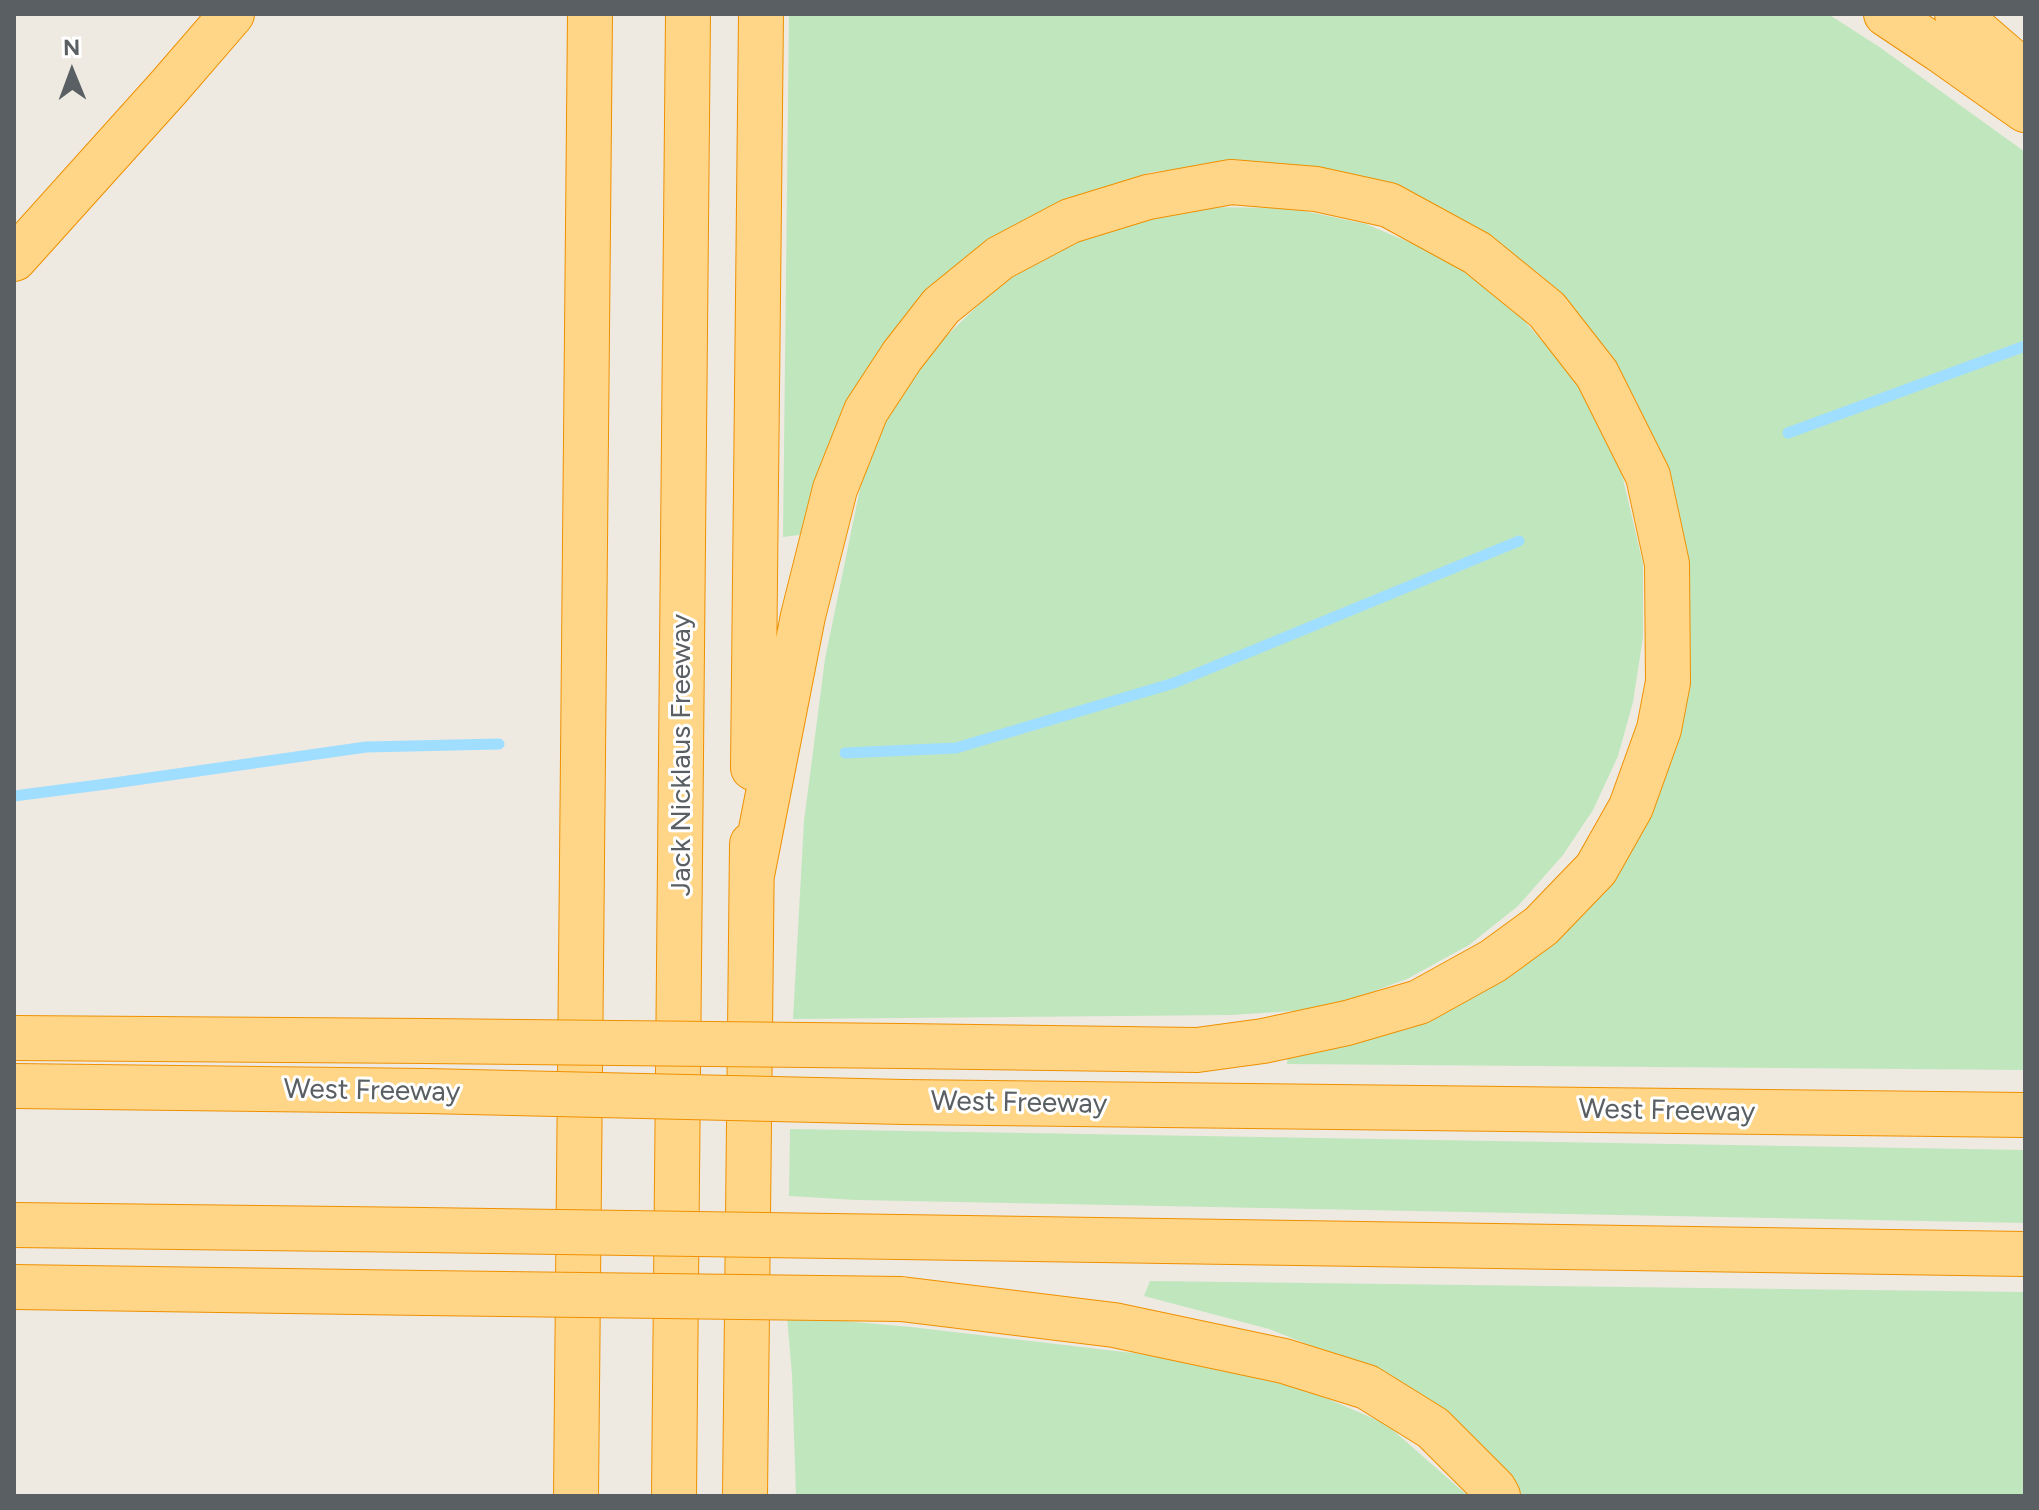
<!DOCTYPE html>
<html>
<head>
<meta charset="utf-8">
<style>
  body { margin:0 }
  #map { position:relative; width:2039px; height:1510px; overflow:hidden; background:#eeeae2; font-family:Figtree,sans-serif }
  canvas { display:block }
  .frame { position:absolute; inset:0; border:16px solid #5a5f63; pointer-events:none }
  .north { position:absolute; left:32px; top:32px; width:80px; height:80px; -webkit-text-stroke:6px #fff; paint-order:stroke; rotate:359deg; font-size:22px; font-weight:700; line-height:32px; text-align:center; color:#5a5f63 }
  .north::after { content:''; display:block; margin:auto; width:28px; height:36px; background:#5a5f63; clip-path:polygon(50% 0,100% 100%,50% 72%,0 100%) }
</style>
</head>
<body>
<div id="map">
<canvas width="2039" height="1510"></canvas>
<div class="frame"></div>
<div class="north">N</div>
</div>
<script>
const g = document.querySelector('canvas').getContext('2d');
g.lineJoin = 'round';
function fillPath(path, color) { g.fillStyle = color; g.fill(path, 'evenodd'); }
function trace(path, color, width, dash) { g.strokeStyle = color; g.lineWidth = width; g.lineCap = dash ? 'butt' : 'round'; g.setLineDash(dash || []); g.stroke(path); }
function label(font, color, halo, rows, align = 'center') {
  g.font = font + ' Figtree,sans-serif'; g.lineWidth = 6; g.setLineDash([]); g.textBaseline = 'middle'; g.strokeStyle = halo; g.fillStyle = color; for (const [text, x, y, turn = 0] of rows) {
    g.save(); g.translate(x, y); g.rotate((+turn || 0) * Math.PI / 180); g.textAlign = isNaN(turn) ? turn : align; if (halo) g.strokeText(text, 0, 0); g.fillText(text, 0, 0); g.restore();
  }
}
fillPath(new Path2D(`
  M 789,14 L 1828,14 L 1878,46 L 2025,152 L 2025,1070 L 1287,1064 L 1288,1053 L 1400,1027 L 1624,839 L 1671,499 L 1637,402 L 1606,351 L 1543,277 L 1466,223 L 1220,165 L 1151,172 L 1065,201 L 919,300 L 872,362 L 832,444 L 806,534 L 783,537 Z
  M 1200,207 L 1290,208 L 1366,224 L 1449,259 L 1514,309 L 1576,380 L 1621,470 L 1643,564 L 1643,637 L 1633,702 L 1618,756 L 1593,810 L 1563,855 L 1518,906 L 1469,945 L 1407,979 L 1355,998 L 1308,1010 L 1231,1015 L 793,1019 L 804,821 L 825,659 L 863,474 L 889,410 L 933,349 L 998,286 L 1064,246 L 1121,224 Z
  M 790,1129 L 2025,1150 L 2025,1223 L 856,1200 L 789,1196 Z
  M 1150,1281 L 2025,1292 L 2025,1496 L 1514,1496 L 1395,1379 L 1269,1329 L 1144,1296 Z
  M 787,1316 L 911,1327 L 1150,1355 L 1296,1385 L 1386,1424 L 1468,1496 L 796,1496 L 792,1375 Z`), '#c0e6bd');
trace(new Path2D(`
  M 1788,433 L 2025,346
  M 845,753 L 956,748 L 1174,683 L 1519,541
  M 14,796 L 114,783 L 366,747 L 499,744`), '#a0deff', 11);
const highway = new Path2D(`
  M 1886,14 L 1940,50 L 2025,110
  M 1957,14 L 2025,73
  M 14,259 L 168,88 L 232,14
  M 753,768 L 761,14
  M 752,875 L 803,616 L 835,489 L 866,411 L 902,356 L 941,306 L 1000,258 L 1070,221 L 1148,197 L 1231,182 L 1316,189 L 1389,205 L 1477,253 L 1547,310 L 1597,374 L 1648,476 L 1667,564 L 1668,682 L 1659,729 L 1631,807 L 1596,869 L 1541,926 L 1493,961 L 1419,1002 L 1347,1023 L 1263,1041 L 1197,1050 L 903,1046
  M 14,1038 L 427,1041
  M 14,1086 L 426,1091
  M 904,1102 L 2025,1115
  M 14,1225 L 424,1230
  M 900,1237 L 2025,1254
  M 14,1287 L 425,1293
  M 901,1299 L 1114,1325 L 1284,1361 L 1367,1387 L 1433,1428 L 1494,1489 L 1498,1496
  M 576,1496 L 590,14
  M 674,1496 L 688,14
  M 745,1496 L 752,844`);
trace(highway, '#ef9000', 46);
trace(highway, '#ffd687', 44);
const highwayBridge = new Path2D(`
  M 427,1041 L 903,1046
  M 426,1091 L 904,1102
  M 424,1230 L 900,1237
  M 425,1293 L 901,1299`);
trace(highwayBridge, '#ef9000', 46, []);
trace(highwayBridge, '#ffd687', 44);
label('28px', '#5a5f63', '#fff', [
  ["Jack Nicklaus Freeway",682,755,-90],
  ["West Freeway",372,1091,1],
  ["West Freeway",1019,1103,1],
  ["West Freeway",1667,1111,1]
]);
</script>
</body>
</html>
